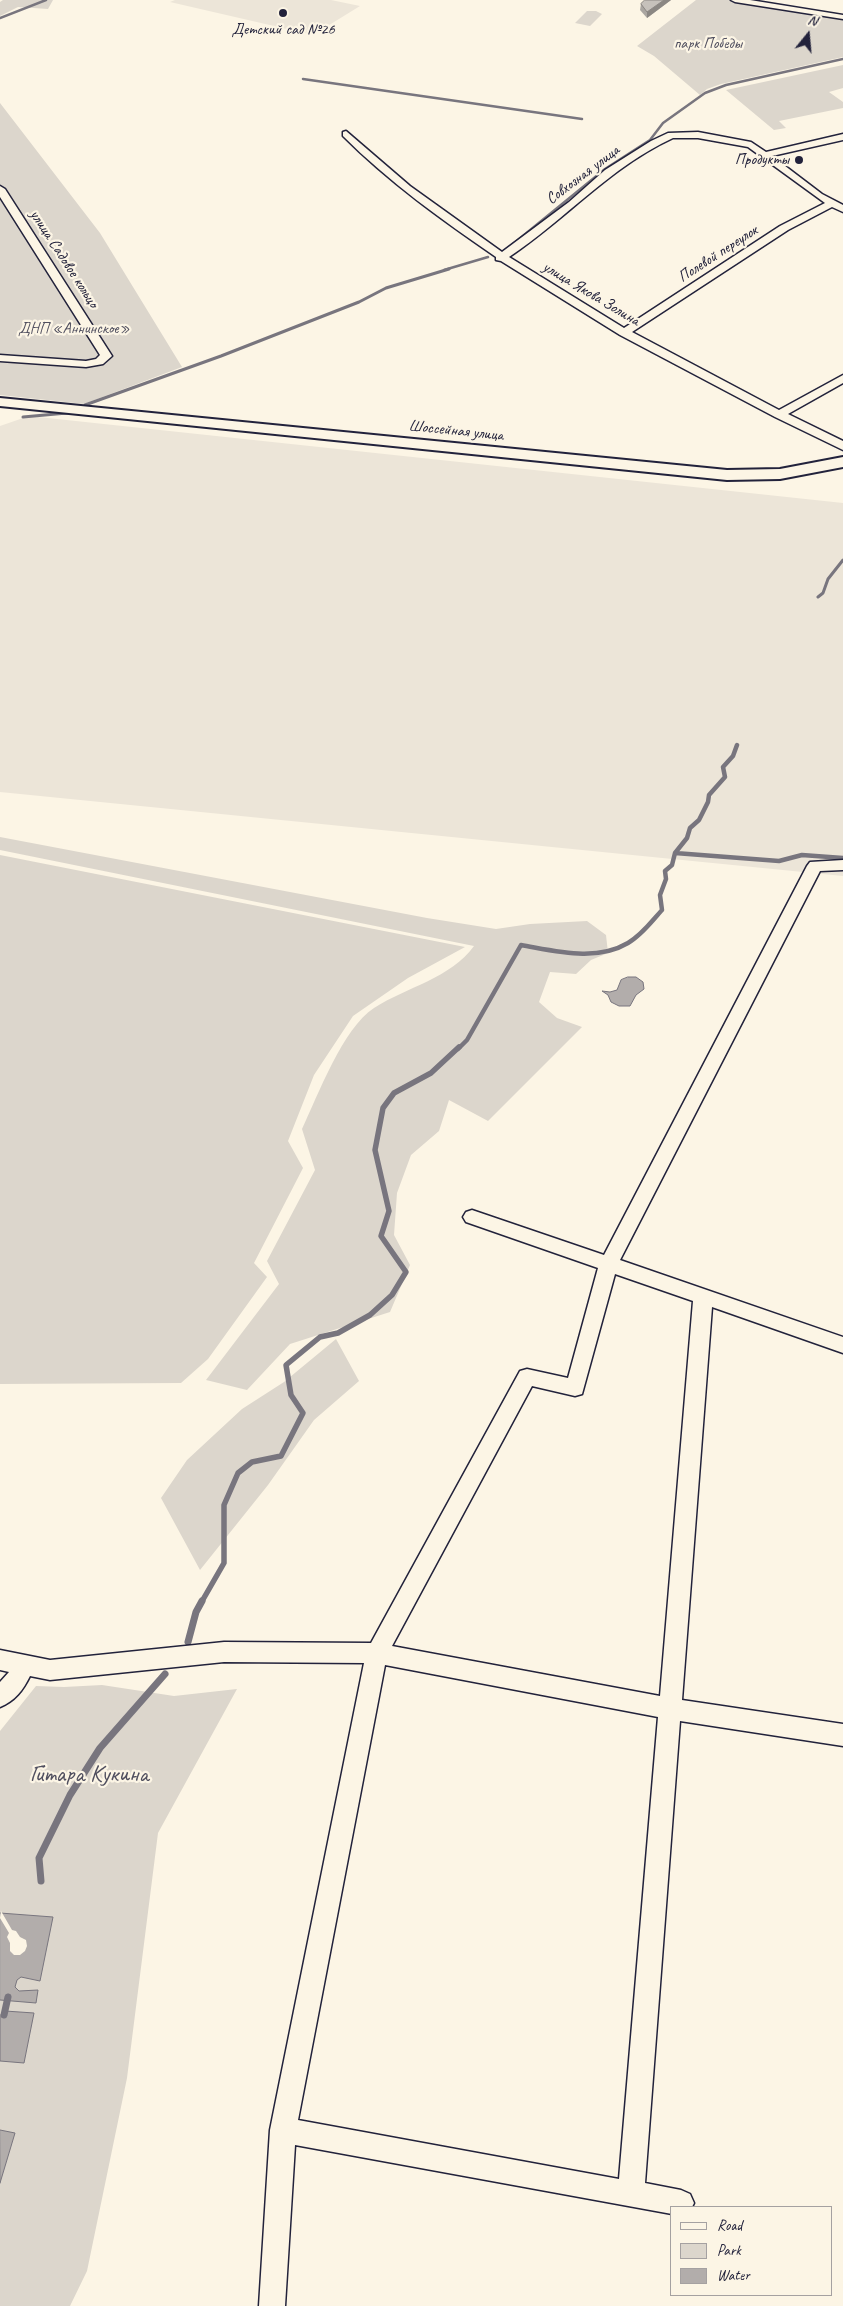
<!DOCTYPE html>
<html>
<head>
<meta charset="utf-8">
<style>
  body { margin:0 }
  #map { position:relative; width:843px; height:2306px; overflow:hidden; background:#fcf5e5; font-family:Caveat,sans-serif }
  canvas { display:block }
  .legend { position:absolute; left:670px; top:2206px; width:162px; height:90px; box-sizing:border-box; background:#fcf5e5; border:1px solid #a5a1a1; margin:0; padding:6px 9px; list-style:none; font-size:15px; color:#22223b }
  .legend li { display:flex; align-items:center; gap:10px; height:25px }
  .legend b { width:25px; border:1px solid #a5a1a1 }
  .north { position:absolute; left:783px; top:10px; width:50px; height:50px; -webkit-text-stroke:4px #fcf5e5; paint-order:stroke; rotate:17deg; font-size:14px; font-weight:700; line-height:20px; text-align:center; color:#22223b }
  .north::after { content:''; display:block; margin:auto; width:18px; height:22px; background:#22223b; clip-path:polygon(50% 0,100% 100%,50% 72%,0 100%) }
</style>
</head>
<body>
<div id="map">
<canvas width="843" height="2306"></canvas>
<ul class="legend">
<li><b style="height:6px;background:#fcf5e5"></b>Road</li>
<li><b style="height:14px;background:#dcd6cc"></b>Park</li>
<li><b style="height:14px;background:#b2adab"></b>Water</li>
</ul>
<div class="north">N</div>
</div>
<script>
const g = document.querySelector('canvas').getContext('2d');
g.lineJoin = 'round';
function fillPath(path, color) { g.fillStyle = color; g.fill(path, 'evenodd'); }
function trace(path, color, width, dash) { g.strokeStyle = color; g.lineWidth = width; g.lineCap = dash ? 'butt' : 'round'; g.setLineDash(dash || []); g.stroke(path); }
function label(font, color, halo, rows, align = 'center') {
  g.font = font + ' Caveat,sans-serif'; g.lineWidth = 4.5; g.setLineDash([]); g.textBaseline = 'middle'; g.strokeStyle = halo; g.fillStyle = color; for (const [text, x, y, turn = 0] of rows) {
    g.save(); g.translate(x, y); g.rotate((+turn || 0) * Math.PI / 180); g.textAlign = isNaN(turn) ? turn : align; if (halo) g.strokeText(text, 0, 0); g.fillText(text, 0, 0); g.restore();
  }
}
fillPath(new Path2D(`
  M 175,0 L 331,0 L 360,6 L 313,35 L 170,2 Z
  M 29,416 L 843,503 L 843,876 L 0,792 L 0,426 Z`), '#ece5d8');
fillPath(new Path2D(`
  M 3,0 L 53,0 L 48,9 L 18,7 L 0,16 L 0,2 Z
  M 696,0 L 728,0 L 843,18 L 843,57 L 721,84 L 707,89 L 700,95 L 654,56 L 637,46 Z
  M 587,11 L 596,11 L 602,14 L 590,26 L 575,23 Z
  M 843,65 L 843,88 L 829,92 L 843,102 L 843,108 L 779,121 L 786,128 L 774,130 L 726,90 Z
  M 0,103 L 100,233 L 182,367 L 84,404 L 0,395 Z
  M 0,837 L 427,918 L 496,929 L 530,924 L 587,921 L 606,935 L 608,953 L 591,960 L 576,974 L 550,972 L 539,1002 L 557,1018 L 582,1027 L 488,1121 L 449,1100 L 439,1131 L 411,1155 L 397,1193 L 394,1235 L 410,1265 L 390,1312 L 290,1344 L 247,1390 L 206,1380 L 279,1284 L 267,1261 L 315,1170 L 302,1129 C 318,1095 343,1028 374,1008 C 407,987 451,978 474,946 L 0,850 Z
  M 0,855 L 465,947 L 408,978 L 353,1016 L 314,1075 L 288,1141 L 303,1168 L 254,1263 L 267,1277 L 208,1359 L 181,1383 L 0,1384 Z
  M 336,1339 L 359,1381 L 314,1420 L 268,1485 L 200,1570 L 161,1498 L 187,1460 L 242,1409 L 284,1382 Z
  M 102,1685 L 174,1696 L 237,1689 L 158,1833 L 127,2078 L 87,2271 L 70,2306 L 0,2306 L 0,1731 L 36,1686 L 64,1687 Z`), '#dcd6cc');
const water = new Path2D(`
  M 628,977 L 636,977 L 643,982 L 644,989 L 636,995 L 630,1006 L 619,1006 L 611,1002 L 608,995 L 602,991 L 610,992 L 617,990 L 621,980 Z
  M 0,1913 L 53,1917 L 40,1981 L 21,1977 L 17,1980 L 15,1987 L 19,1991 L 38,1990 L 36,2003 L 0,2000 Z
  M 5,2011 L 34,2013 L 24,2063 L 0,2061 L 0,2016 Z
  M 0,2130 L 15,2133 L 0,2183 Z`);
fillPath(water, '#b2adab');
trace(water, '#78757e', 1);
fillPath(new Path2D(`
  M 1,1911 L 12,1930 L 16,1931 L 20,1937 L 26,1940 L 27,1946 L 25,1951 L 20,1955 L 14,1955 L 10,1951 L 10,1943 L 7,1937 L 9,1933 L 0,1918 Z`), '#fcf5e5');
trace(new Path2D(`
  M 0,18 L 46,0
  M 303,79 L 582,119
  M 513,244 L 605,169 L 650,140 L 663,123 L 705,93 L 726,85 L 843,59
  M 444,270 L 488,257`), '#78757e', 2.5);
trace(new Path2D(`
  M 85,405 L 221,356 L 359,302 L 386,288 L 449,269
  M 23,417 L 67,413
  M 818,597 L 823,593 L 828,579 L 843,560`), '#78757e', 3);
trace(new Path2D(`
  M 675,853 L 779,861 L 802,855 L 843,858
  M 458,1049 L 467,1040 L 521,945 C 556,951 596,962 628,943 C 642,935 652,921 662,910 L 660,895 L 666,879 L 665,871 L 672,865 L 675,853 L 687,838 L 690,828 L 699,820 L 708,802 L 709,795 L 725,777 L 723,767 L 733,756 L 737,745`), '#78757e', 4.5);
trace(new Path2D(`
  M 201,1603 L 224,1563 L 224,1505 L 238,1473 L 252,1462 L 281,1456 L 303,1413 L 291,1395 L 286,1365 L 320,1337 L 338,1333 L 370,1315 L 392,1295 L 406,1272 L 381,1236 L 389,1211 L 375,1150 L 383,1108 L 394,1093 L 431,1073 L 459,1047`), '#78757e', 5.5);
trace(new Path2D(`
  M 188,1642 L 196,1612 L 202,1601
  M 41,1881 L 39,1858 L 70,1795 L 100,1748 L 165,1674
  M 4,2015 L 8,1997`), '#78757e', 7);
const minor = new Path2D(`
  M 731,0 L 750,0 L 843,15 L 843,19 L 735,2 Z
  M 346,131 L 410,186 L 502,252 L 569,202 L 605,170 L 651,141 L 668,133 L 698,132 L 751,142 L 766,152 L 843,134 L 843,140 L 772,156 L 822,194 L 843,205 L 843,212 L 832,207 L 788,230 L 632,332 L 779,410 L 843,375 L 843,383 L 788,414 L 843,441 L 843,450 L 775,417 L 620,335 L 501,261 L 496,260 L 496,257 C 442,220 389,182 343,136 L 343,132 ZM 673,138 L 698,138 L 748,147 L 825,203 L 780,226 L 624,328 L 509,257 C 566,219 610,167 673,138 Z
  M 0,186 L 5,189 L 112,356 L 103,364 L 86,367 L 0,361 L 0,355 L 86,361 L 96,359 L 100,355 L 0,197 Z
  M 843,860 L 843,870 L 820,871 L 620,1260 L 843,1337 L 843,1353 L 712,1307 L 682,1700 L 843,1724 L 843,1746 L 680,1721 L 645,2183 L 681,2190 L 690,2194 L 694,2203 L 692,2207 L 672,2207 L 672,2214 L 295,2145 L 285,2306 L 259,2306 L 270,2130 L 364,1663 L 224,1662 L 50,1680 L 30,1676 C 23,1690 15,1701 0,1707 L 0,1682 L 9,1672 L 0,1670 L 0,1650 L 50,1660 L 224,1642 L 371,1643 L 520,1371 L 527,1369 L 568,1378 L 598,1268 L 466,1222 L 463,1217 L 466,1212 L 472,1210 L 604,1255 L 807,866 L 810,862 ZM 615,1274 L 693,1301 L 660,1696 L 392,1646 L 532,1386 L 575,1396 L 582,1394 ZM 385,1665 L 658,1717 L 619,2179 L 298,2120 Z`);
const major = new Path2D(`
  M 0,398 L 727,470 L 780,469 L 843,457 L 843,467 L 780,479 L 727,480 L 0,406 Z`);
trace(minor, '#22223b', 3);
trace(major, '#22223b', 4);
fillPath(minor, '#fcf5e5');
fillPath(major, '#fcf5e5');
fillPath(new Path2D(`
  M 645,0 L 671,0 L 647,18 L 640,10 L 641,4 Z`), '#aaa6a1');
fillPath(new Path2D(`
  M 664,0 L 671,0 L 647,18 L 647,12 Z`), '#8b8783');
const building = new Path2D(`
  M 645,0 L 664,0 L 647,12 L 641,4 Z`);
fillPath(building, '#c6c1bb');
trace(building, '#8b8783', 1);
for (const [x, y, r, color] of [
  [283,13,5,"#22223b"],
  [799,160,5,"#22223b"]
]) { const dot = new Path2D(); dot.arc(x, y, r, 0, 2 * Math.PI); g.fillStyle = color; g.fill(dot); trace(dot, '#fcf5e5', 2); }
label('16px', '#22223b', '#fcf5e5', [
  ["Детский сад №26",283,30],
  ["Продукты",789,160,"right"]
]);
label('16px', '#504f5f', '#fcf5e5', [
  ["парк Победы",708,44],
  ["ДНП «Аннинское»",74,329]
]);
label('16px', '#22223b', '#fcf5e5', [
  ["Совхозная улица",583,175,-37],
  ["Полевой переулок",718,254,-33],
  ["улица Садовое кольцо",64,259,57],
  ["улица Якова Золина",591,294,31],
  ["Шоссейная улица",456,431,6]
]);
label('24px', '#504f5f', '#fcf5e5', [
  ["Гитара Кукина",89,1775]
]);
</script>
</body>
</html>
